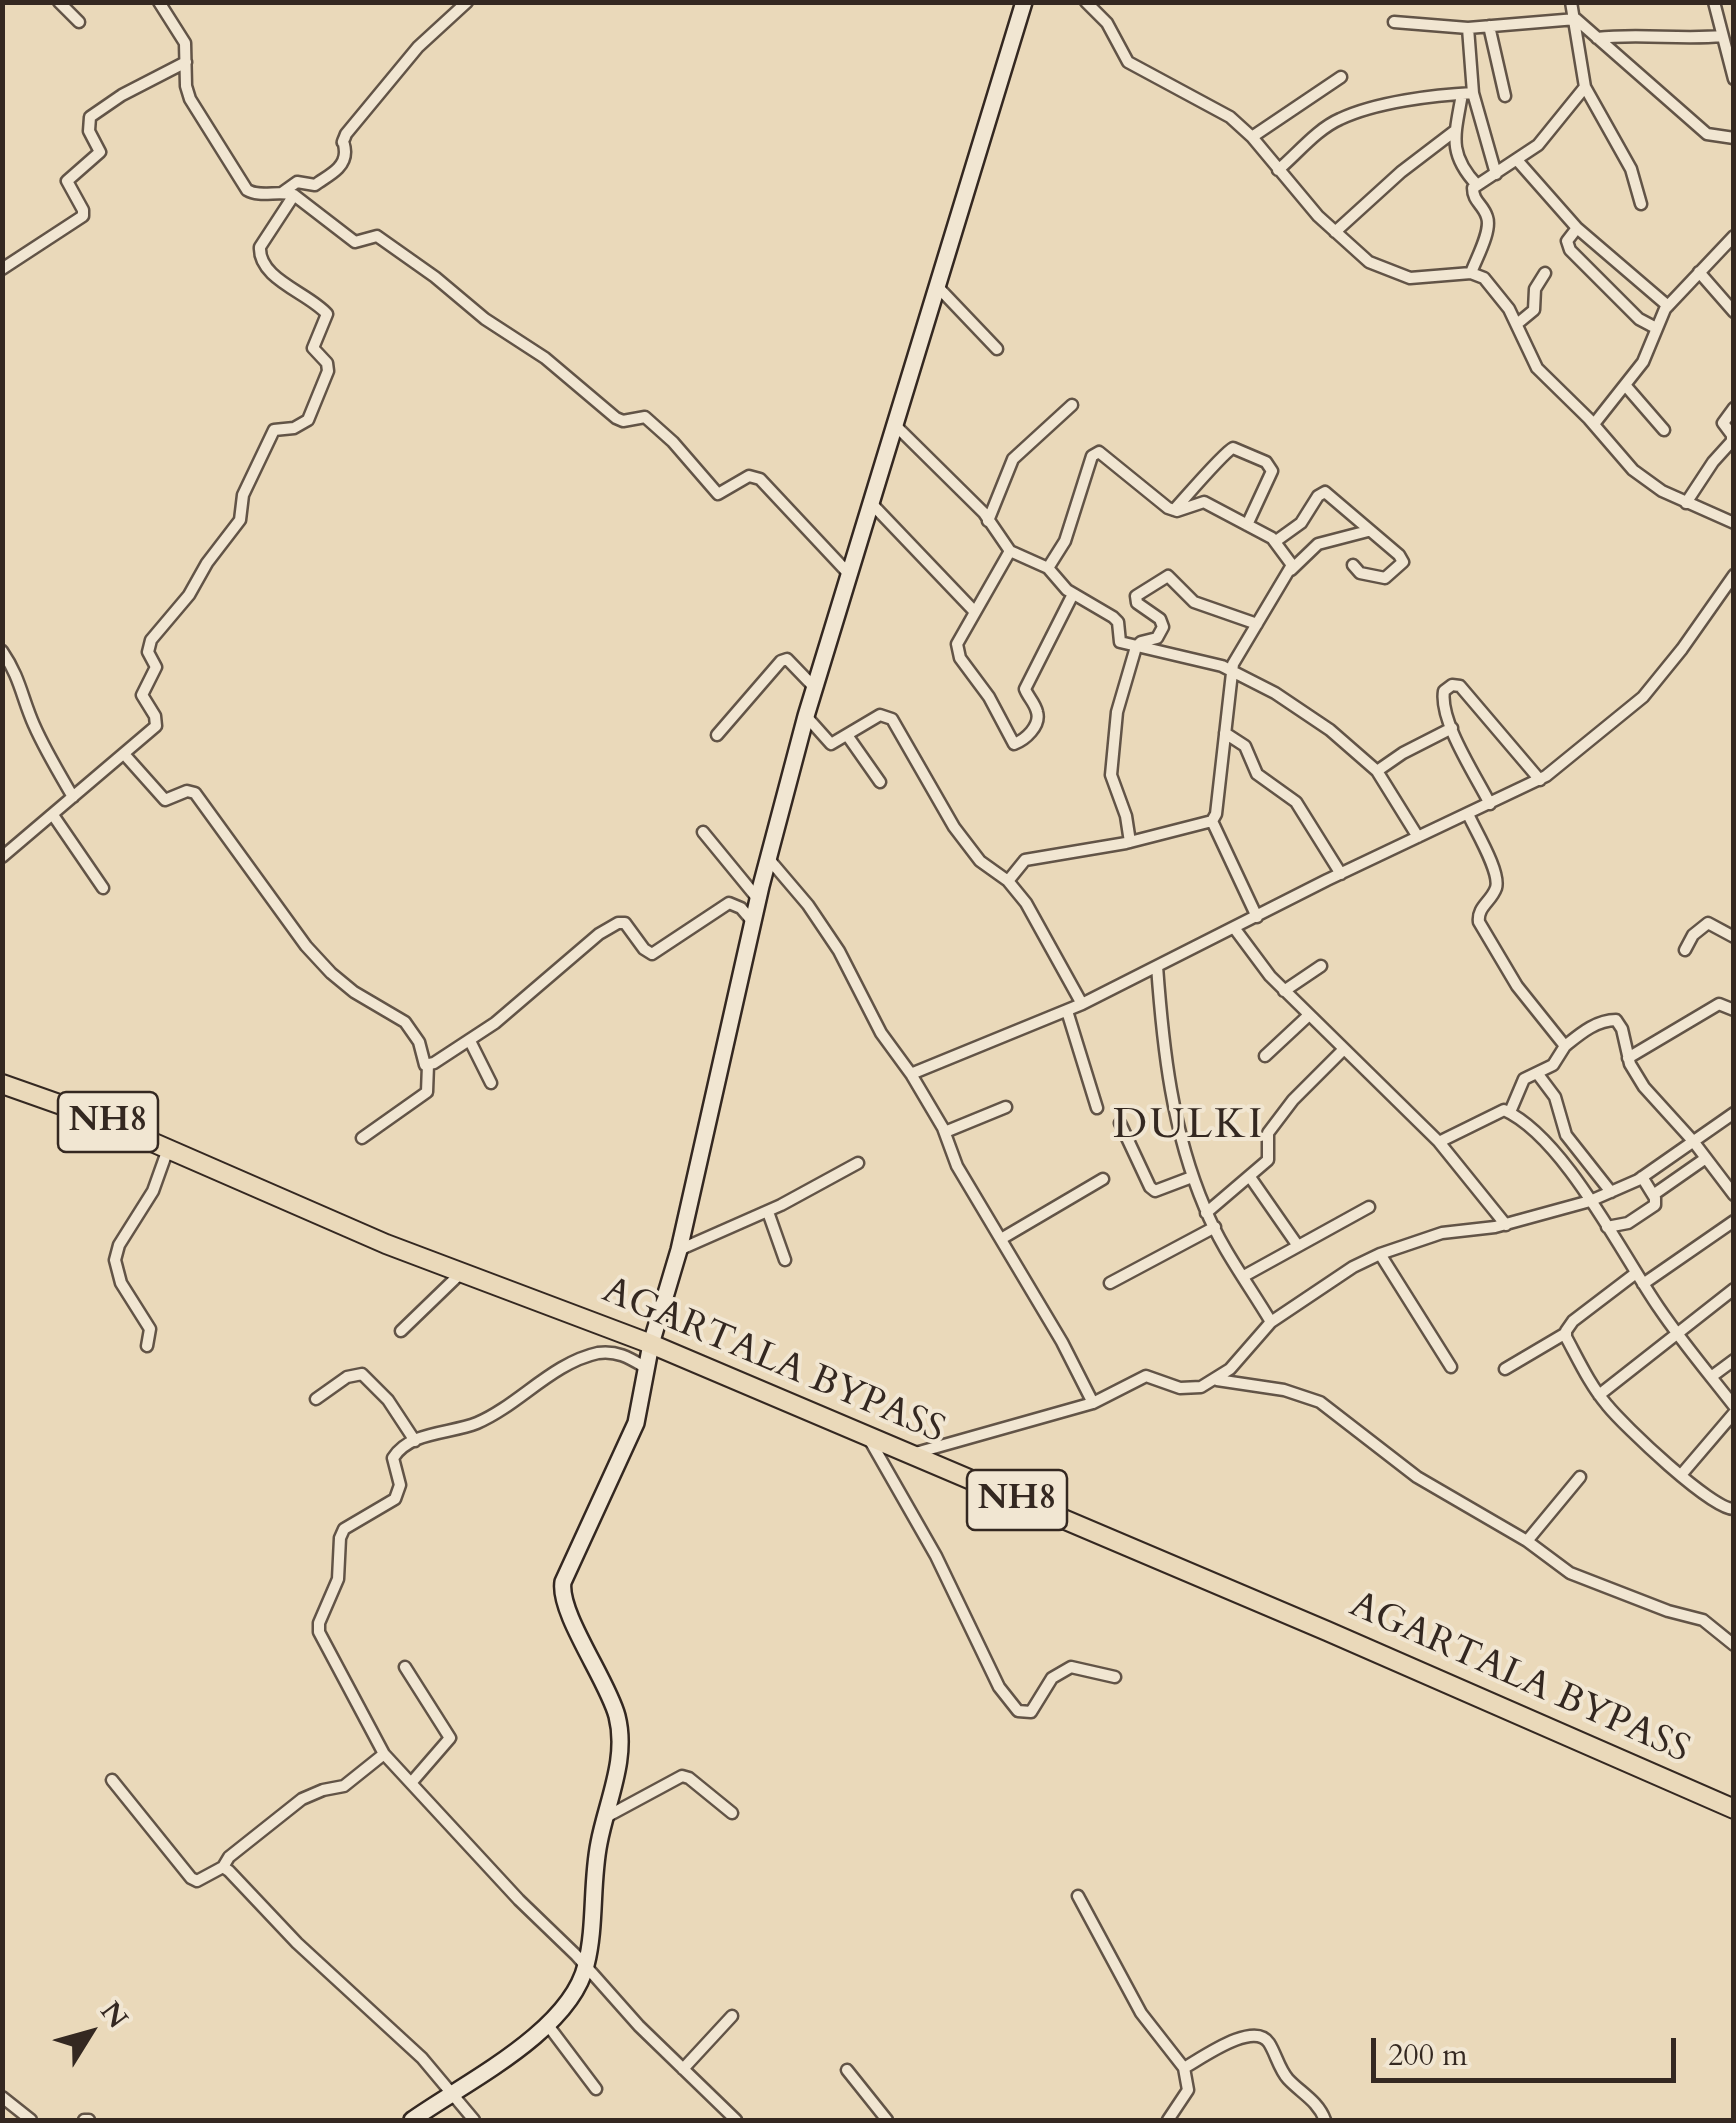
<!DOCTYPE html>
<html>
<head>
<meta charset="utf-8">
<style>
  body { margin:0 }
  #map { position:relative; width:1736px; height:2123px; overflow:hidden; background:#ead9ba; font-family:Cardo,serif }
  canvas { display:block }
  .frame { position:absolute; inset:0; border:5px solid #342821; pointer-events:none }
  .north { position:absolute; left:40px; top:1983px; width:100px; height:100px; -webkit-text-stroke:8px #f1e6d2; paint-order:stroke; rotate:53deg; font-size:28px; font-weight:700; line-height:40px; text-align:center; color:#342821 }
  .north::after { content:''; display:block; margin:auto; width:35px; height:45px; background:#342821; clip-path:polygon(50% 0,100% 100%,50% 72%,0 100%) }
  .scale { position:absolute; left:1371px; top:2038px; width:305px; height:45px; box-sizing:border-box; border:5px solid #342821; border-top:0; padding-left:12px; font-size:30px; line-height:35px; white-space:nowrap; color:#342821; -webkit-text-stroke:8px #f1e6d2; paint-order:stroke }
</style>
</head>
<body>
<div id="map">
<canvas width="1736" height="2123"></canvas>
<div class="frame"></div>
<div class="north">N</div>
<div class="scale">200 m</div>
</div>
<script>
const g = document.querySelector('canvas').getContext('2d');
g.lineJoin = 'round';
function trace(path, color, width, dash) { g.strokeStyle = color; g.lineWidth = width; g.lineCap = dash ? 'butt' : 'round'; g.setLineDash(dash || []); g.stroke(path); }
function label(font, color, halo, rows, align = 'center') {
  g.font = font + ' Cardo,serif'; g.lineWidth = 8; g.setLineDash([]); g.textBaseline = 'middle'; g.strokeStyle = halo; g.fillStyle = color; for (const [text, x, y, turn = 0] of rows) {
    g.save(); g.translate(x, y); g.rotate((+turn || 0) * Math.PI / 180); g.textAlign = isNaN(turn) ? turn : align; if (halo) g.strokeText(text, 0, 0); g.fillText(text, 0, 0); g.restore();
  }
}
const street = new Path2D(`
  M 59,2 L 79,22
  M 159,2 L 185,43 L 186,86 L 190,99 L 247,190 C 260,198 279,190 294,195 L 355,242 L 377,236 L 435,277 L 485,319 L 545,358 L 616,418 L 623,421 L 645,417 L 673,442 L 718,494 L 749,476 L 760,479 L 849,574
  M 1086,2 L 1107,23 L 1128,62 L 1230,117 L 1252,137 L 1318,216 L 1369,262 L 1410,278 L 1471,273 L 1484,278 L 1509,309 L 1537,368 L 1589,419 L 1633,470 L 1662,491 L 1734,523
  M 1714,2 L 1734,79
  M 1394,22 L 1468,28 L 1576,19 L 1707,134 L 1734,138
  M 1489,26 L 1505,96
  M 1468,28 L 1473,93 L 1496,174
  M 1597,38 C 1639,33 1680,40 1722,36
  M 1585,87 L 1631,169 L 1641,204
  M 1462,94 C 1455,135 1447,153 1477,185
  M 1252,137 L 1341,77
  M 1517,160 L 1577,228 L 1668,306
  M 1278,170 C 1297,154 1317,129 1340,119 C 1376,102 1434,95 1473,93
  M 283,192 L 297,182 L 315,185 C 327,176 345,169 345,152 C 344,134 340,150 346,134 L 418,47 L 467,2
  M 1577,228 L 1567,241 L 1570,250 L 1639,319 L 1656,328
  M 1335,232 L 1401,172 L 1456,130
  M 2,269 L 83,216 L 83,210 L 67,181 L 100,152 L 89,131 L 90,117 L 122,95 L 186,62
  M 1699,272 L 1734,312
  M 1471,273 C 1476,259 1492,231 1487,217 C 1483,204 1473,202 1473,188 L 1538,145 L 1585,87 L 1571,2
  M 936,285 L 997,349
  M 1517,324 L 1534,310 L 1535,289 L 1545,273
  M 1625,385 L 1664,430
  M 1594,424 L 1643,362 L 1665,309 L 1734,236
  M 895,425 L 984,513 L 1010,551 L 1048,568 L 1067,590 L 1113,617 L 1118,622 L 1120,642 L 1222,666 L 1275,693 L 1330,730 L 1377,771 L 1418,837
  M 871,503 L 975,612
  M 1686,503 L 1713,462 L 1732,441 L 1732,435 L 1723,423 L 1734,408
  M 1174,510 C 1185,498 1224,452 1233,448 L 1266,462 L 1272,471 L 1247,525
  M 988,521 L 1013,459 L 1072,405
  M 1276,541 L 1301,523 L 1318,496 L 1325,492 L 1399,555 L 1403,562 L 1385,578 L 1360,573 L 1353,565
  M 1010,551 L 957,644 L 960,658 L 989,697 L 1014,744 C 1025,740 1041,726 1037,712 C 1035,703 1028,697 1025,689 L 1073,594
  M 1291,570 L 1318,544 L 1368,531
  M 2,651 C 20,677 22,698 34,725 C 45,750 59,773 73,797
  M 806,716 L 831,744 L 880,715 L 892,719 L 954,827 L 980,861 L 1008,881 L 1026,903 L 1082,1004
  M 1225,733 L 1245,746 L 1257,774 L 1296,802 L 1341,874
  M 717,735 L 781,661 L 787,659 L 814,687
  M 847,735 L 880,782
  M 124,754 L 165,800 L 187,791 L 195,793 L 306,946 L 331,973 L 354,992 L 405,1022 L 419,1042 L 425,1065 L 434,1063 L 495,1023 L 599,934 L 618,923 L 625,923 L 644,949 L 652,954 L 729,903 L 741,908 L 753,922
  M 1377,771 L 1403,753 L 1452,728
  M 1490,804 C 1476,776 1439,721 1444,691 L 1452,685 L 1460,686 L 1540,780
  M 1468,814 C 1475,830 1501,872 1496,888 C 1491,902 1477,907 1479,922 L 1517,986 L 1565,1046 L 1553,1065 L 1524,1079 L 1510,1112
  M 53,815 L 103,888
  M 1212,821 L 1257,917
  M 703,832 L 758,899
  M 1130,842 L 1126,816 L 1111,775 L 1117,712 L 1136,647 L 1141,642 L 1157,638 L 1163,627 L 1160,619 L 1137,603 L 1136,596 L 1168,576 L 1194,602 L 1257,624
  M 2,857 L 156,726 L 155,716 L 142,695 L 156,667 L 148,652 L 151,640 L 189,595 L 207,563 L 240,520 L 243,495 L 274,430 L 294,428 L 308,420 L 328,371 L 327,363 L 313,348 L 327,314 C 309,293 258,279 260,247 L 294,195
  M 768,858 L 808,905 L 839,951 L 881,1033 L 911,1074 L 943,1128 L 957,1166 L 1062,1342 L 1093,1403
  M 1008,881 L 1025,860 L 1126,843 L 1212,821 L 1216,814 L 1233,664 L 1292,565 L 1272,538 L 1204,502 L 1177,511 L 1168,508 L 1099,452 L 1092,456 L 1065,541 L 1048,568
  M 1235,929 L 1270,976 L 1439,1142 L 1506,1225
  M 1685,950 L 1693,935 L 1708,923 L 1734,937
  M 1157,966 C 1163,1049 1172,1131 1205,1208 C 1221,1248 1249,1285 1271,1322
  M 1284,991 L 1321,966
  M 1067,1011 L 1097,1108
  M 470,1041 L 491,1083
  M 1565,1046 C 1580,1034 1596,1020 1616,1020 L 1622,1029 L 1630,1064 L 1644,1087 L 1693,1141 L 1734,1195
  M 1265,1056 L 1309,1015
  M 1628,1058 L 1719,1004 L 1734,1010
  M 1537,1073 L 1555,1097 L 1566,1135 L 1611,1192
  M 911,1074 L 1082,1004 L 1327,880 L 1546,776 L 1643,697 L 1682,649 L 1734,575
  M 1120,1123 L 1150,1187 L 1155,1191 L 1192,1177
  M 945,1132 L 1006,1107
  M 362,1138 L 427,1092 L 428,1065
  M 1439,1142 L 1504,1110 C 1564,1137 1621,1253 1659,1308 C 1682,1342 1709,1374 1734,1406
  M 1250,1177 L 1298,1246
  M 1653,1195 L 1706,1158
  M 768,1212 L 785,1260
  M 1206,1213 L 1268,1160 L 1268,1133 L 1293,1100 L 1344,1049
  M 1607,1227 L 1628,1223 L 1655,1205 L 1655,1198 L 1642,1177
  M 1001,1239 L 1103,1179
  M 679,1250 L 781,1205 L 858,1163
  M 1380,1254 L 1451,1367
  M 1636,1273 L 1573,1321 L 1566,1331 L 1566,1337 C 1579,1361 1590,1385 1607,1405 C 1624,1426 1712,1510 1734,1509
  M 1244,1276 L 1369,1207
  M 1110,1283 L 1215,1227
  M 1643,1284 L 1734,1221
  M 401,1331 L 461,1273
  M 147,1346 L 150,1329 L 121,1283 L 115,1260 L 119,1245 L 153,1191 L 168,1149
  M 648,1369 C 631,1359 618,1350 598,1353 C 552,1363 519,1405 477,1423 C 450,1434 410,1431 393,1458 L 400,1485 L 395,1499 L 344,1529 L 340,1538 L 338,1579 L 319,1623 L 319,1632 L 384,1754 L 519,1900 L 576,1955 L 639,2026 L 736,2120
  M 1505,1369 L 1566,1333
  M 1711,1377 L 1734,1360
  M 1217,1380 L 1284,1390 L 1320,1402 L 1417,1477 L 1527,1541 L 1570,1573 L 1668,1611 L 1703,1620 L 1734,1645
  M 1599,1395 L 1734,1289
  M 316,1399 L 347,1377 L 362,1374 L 388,1400 L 415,1441
  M 868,1437 L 936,1556 L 999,1687 L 1018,1711 L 1031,1712 L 1052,1678 L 1071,1667 L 1115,1677
  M 912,1454 L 1093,1403 L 1146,1376 L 1180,1388 L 1201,1387 L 1230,1369 L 1271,1322 L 1353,1267 L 1380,1254 L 1442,1233 L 1495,1227 L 1590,1201 L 1638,1180 L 1734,1113
  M 1681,1475 L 1734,1413
  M 1527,1541 L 1580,1477
  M 405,1667 L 450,1738 L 411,1783
  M 112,1780 L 191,1878 L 197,1881 L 223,1867 L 229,1871 L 297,1943 L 422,2058 L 474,2120
  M 606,1817 L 682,1776 L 689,1778 L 732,1813
  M 223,1867 L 229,1857 L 302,1799 L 323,1790 L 344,1786 L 384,1754
  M 1078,1896 L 1141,2013 L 1184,2068 L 1188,2090 L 1168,2120
  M 547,2024 L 596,2089
  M 1184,2068 C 1202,2058 1254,2020 1269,2043 C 1276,2054 1279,2069 1288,2079 C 1301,2093 1318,2101 1325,2120
  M 683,2069 L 732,2016
  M 847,2070 L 887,2120
  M 2,2097 L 31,2120
  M 84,2120 L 89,2120`);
const secondary = new Path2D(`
  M 412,2120 C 464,2083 570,2032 586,1965 C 596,1926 591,1883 599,1843 C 607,1801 628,1759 617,1716 C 608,1681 558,1613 563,1582 L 636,1423 L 651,1344 L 679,1250 L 761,886 L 806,716 L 1024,2`);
const highway = new Path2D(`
  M 2,1084 L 90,1115 L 386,1244 L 651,1344 L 1327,1631 L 1734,1809`);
trace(street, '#625447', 15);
trace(secondary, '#342821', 20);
trace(highway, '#342821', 22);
trace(street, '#f1e6d2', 10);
trace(secondary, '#f1e6d2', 15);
trace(highway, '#ead9ba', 18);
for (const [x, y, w] of [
  [108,1122,100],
  [1017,1500,100]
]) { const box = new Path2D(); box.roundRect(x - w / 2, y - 30, w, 60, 8); g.fillStyle = '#f1e6d2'; g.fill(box); trace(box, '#342821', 2.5); }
label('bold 35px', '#342821', null, [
  ["NH8",108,1122],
  ["NH8",1017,1500]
]);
label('38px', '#342821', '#f1e6d2', [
  ["AGARTALA BYPASS",773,1362,23],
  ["AGARTALA BYPASS",1519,1679,24]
]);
g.letterSpacing = '2.5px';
label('42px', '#342821', '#f1e6d2', [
  ["DULKI",1189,1127]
]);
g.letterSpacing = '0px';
</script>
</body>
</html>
